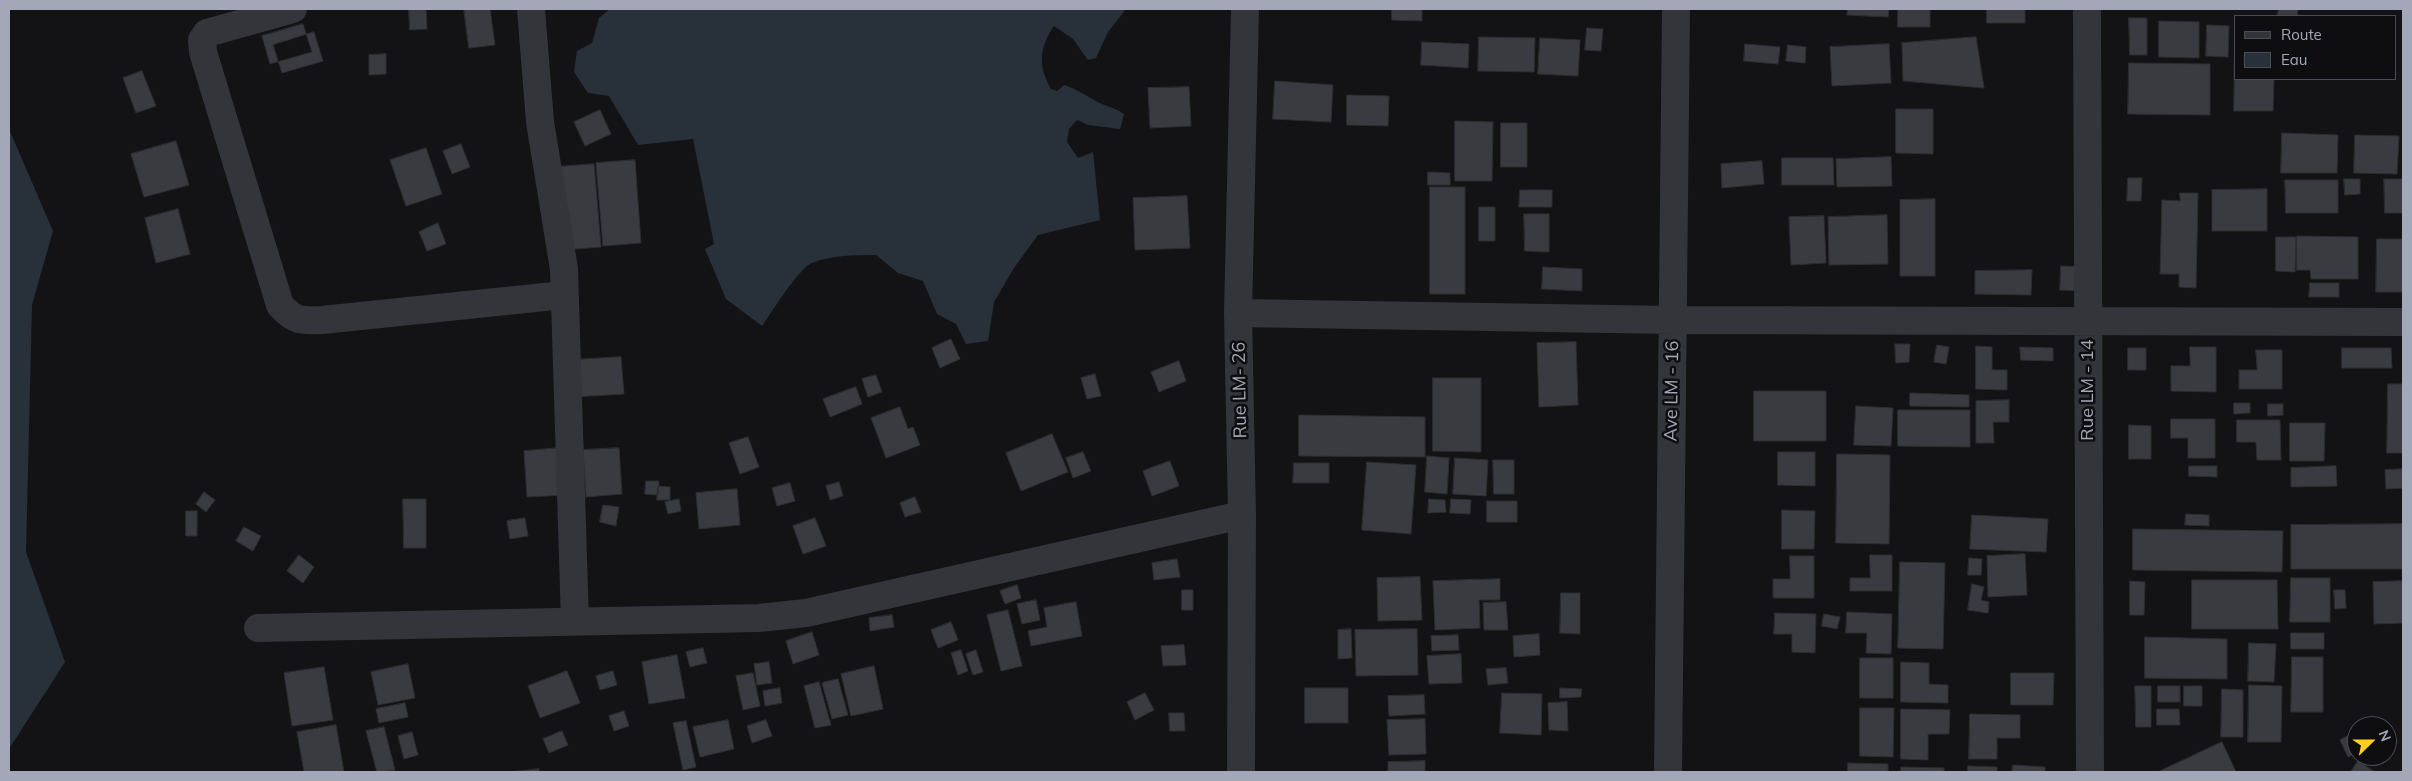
<!DOCTYPE html>
<html>
<head>
<meta charset="utf-8">
<style>
  body { margin:0 }
  #map { position:relative; width:2412px; height:781px; overflow:hidden; background:#131315; font-family:Mulish,sans-serif }
  canvas { display:block }
  .frame { position:absolute; inset:0; border:10px solid #a4a7b7; pointer-events:none }
  .legend { position:absolute; left:2234px; top:15px; width:162px; height:65px; box-sizing:border-box; background:#0e0e10; border:1px solid #4a4b53; margin:0; padding:6px 9px; list-style:none; font-size:15px; color:#a4a7b7 }
  .legend li { display:flex; align-items:center; gap:10px; height:25px }
  .legend b { width:25px; border:1px solid #4a4b53 }
  .north { position:absolute; left:2347px; top:716px; width:50px; height:50px; box-sizing:border-box; background:#0e0e10; border:1px solid #4a4b53; border-radius:50%; rotate:68deg; font-size:14px; font-weight:700; line-height:20px; text-align:center; color:#a4a7b7 }
  .north::after { content:''; display:block; margin:auto; width:18px; height:22px; background:#ffce21; clip-path:polygon(50% 0,100% 100%,50% 72%,0 100%) }
</style>
</head>
<body>
<div id="map">
<canvas width="2412" height="781"></canvas>
<div class="frame"></div>
<ul class="legend">
<li><b style="height:6px;background:#34343b"></b>Route</li>
<li><b style="height:14px;background:#28303a"></b>Eau</li>
</ul>
<div class="north">N</div>
</div>
<script>
const g = document.querySelector('canvas').getContext('2d');
g.lineJoin = 'round';
function fillPath(path, color) { g.fillStyle = color; g.fill(path, 'evenodd'); }
function trace(path, color, width, dash) { g.strokeStyle = color; g.lineWidth = width; g.lineCap = dash ? 'butt' : 'round'; g.setLineDash(dash || []); g.stroke(path); }
function label(font, color, halo, rows, align = 'center') {
  g.font = font + ' Mulish,sans-serif'; g.lineWidth = 5; g.setLineDash([]); g.textBaseline = 'middle'; g.strokeStyle = halo; g.fillStyle = color; for (const [text, x, y, turn = 0] of rows) {
    g.save(); g.translate(x, y); g.rotate((+turn || 0) * Math.PI / 180); g.textAlign = isNaN(turn) ? turn : align; if (halo) g.strokeText(text, 0, 0); g.fillText(text, 0, 0); g.restore();
  }
}
fillPath(new Path2D(`
  M 610,9 L 1126,9 L 1108,32 L 1096,58 L 1088,60 L 1073,39 L 1054,26 C 1039,48 1038,66 1051,89 L 1057,91 L 1064,85 C 1076,89 1084,94 1094,100 C 1104,106 1114,107 1124,114 L 1120,129 L 1088,125 L 1077,120 L 1069,129 L 1067,142 L 1078,158 L 1093,152 L 1100,220 L 1038,235 L 1014,268 L 994,302 L 988,341 L 966,344 L 956,324 L 937,314 L 923,281 L 898,273 L 876,255 C 855,255 832,255 812,263 C 798,269 772,312 762,326 L 726,299 L 705,249 L 714,244 L 693,139 L 638,145 L 609,96 L 588,93 L 574,72 L 577,51 L 592,43 L 599,18 Z
  M 9,129 L 53,231 L 32,305 L 26,552 L 65,662 L 9,749 Z`), '#28303a');
const building = new Path2D(`
  M 409,9 L 426,9 L 427,29 L 410,30 Z
  M 464,9 L 490,9 L 495,45 L 469,48 Z
  M 1392,9 L 1422,9 L 1422,21 L 1392,20 Z
  M 1848,9 L 1889,9 L 1888,17 L 1847,15 Z
  M 1898,9 L 1930,9 L 1930,27 L 1898,27 Z
  M 1987,9 L 2025,9 L 2025,23 L 1987,23 Z
  M 2279,9 L 2298,9 L 2297,16 L 2277,16 Z
  M 2129,18 L 2147,18 L 2147,55 L 2130,55 Z
  M 2159,21 L 2199,22 L 2199,58 L 2159,57 Z
  M 2235,23 L 2236,79 L 2274,79 L 2273,111 L 2234,111 Z
  M 303,24 L 312,52 L 270,64 L 262,36 Z
  M 2207,25 L 2229,26 L 2228,57 L 2206,56 Z
  M 1587,28 L 1603,29 L 1601,51 L 1585,50 Z
  M 314,32 L 323,61 L 282,73 L 273,45 Z
  M 1479,37 L 1535,38 L 1534,72 L 1478,71 Z
  M 1976,37 L 1984,88 L 1903,81 L 1902,43 Z
  M 1540,38 L 1580,40 L 1578,76 L 1538,74 Z
  M 1422,42 L 1469,44 L 1468,68 L 1421,65 Z
  M 1745,44 L 1780,47 L 1778,64 L 1744,61 Z
  M 1889,44 L 1891,83 L 1832,86 L 1830,47 Z
  M 1788,45 L 1806,47 L 1805,63 L 1786,61 Z
  M 386,54 L 386,74 L 369,75 L 369,55 Z
  M 2129,63 L 2210,64 L 2210,115 L 2128,114 Z
  M 142,71 L 156,106 L 136,113 L 123,78 Z
  M 1275,81 L 1333,85 L 1331,122 L 1273,119 Z
  M 1189,87 L 1191,126 L 1150,128 L 1148,88 Z
  M 1347,95 L 1389,96 L 1388,126 L 1347,125 Z
  M 1896,109 L 1933,109 L 1933,154 L 1896,153 Z
  M 600,110 L 611,134 L 585,146 L 574,122 Z
  M 1455,121 L 1493,122 L 1492,181 L 1455,181 Z
  M 1501,123 L 1527,123 L 1527,167 L 1501,167 Z
  M 2282,133 L 2338,135 L 2337,173 L 2281,173 Z
  M 2355,135 L 2399,136 L 2397,174 L 2354,173 Z
  M 176,141 L 189,185 L 144,197 L 131,154 Z
  M 461,144 L 470,167 L 452,174 L 443,151 Z
  M 426,148 L 442,194 L 406,206 L 390,160 Z
  M 1891,157 L 1892,186 L 1837,187 L 1836,159 Z
  M 1782,158 L 1833,158 L 1834,185 L 1782,185 Z
  M 635,160 L 641,243 L 603,246 L 596,163 Z
  M 1762,161 L 1764,184 L 1722,188 L 1721,164 Z
  M 594,164 L 601,247 L 562,250 L 556,167 Z
  M 1428,172 L 1450,173 L 1450,185 L 1428,185 Z
  M 2128,178 L 2142,178 L 2141,201 L 2127,201 Z
  M 2344,179 L 2360,179 L 2360,194 L 2345,195 Z
  M 2384,179 L 2403,179 L 2403,213 L 2385,213 Z
  M 2285,180 L 2338,180 L 2338,213 L 2286,213 Z
  M 1430,187 L 1465,187 L 1465,294 L 1430,294 Z
  M 2267,189 L 2267,231 L 2212,231 L 2212,190 Z
  M 1520,190 L 1552,190 L 1552,207 L 1519,207 Z
  M 2180,193 L 2198,193 L 2196,288 L 2179,287 L 2179,274 L 2160,274 L 2162,200 L 2180,201 Z
  M 1187,196 L 1190,248 L 1135,250 L 1133,198 Z
  M 1935,199 L 1935,276 L 1900,276 L 1900,200 Z
  M 1479,207 L 1495,207 L 1495,241 L 1479,241 Z
  M 178,209 L 190,254 L 156,263 L 145,218 Z
  M 1524,214 L 1549,214 L 1549,252 L 1525,251 Z
  M 1887,215 L 1888,264 L 1829,265 L 1828,217 Z
  M 1824,216 L 1826,263 L 1791,265 L 1789,217 Z
  M 438,223 L 446,244 L 427,251 L 419,232 Z
  M 2297,236 L 2358,237 L 2358,279 L 2311,279 L 2310,270 L 2297,270 Z
  M 2276,237 L 2296,237 L 2295,272 L 2276,271 Z
  M 2377,239 L 2403,239 L 2403,292 L 2376,292 Z
  M 2061,266 L 2082,267 L 2082,291 L 2060,290 Z
  M 1543,267 L 1582,269 L 1582,291 L 1542,289 Z
  M 2032,270 L 2031,295 L 1975,294 L 1975,271 Z
  M 2310,283 L 2339,283 L 2339,297 L 2309,297 Z
  M 951,339 L 960,359 L 940,368 L 932,348 Z
  M 1576,342 L 1578,405 L 1539,407 L 1537,343 Z
  M 1895,344 L 1910,344 L 1909,362 L 1896,363 Z
  M 1937,345 L 1949,347 L 1946,364 L 1934,362 Z
  M 1976,346 L 1992,347 L 1992,370 L 2007,370 L 2007,390 L 1976,389 Z
  M 2020,347 L 2053,348 L 2053,361 L 2021,360 Z
  M 2190,347 L 2216,347 L 2216,392 L 2171,391 L 2171,366 L 2190,366 Z
  M 2128,348 L 2146,348 L 2146,370 L 2128,370 Z
  M 2342,348 L 2391,348 L 2392,368 L 2342,368 Z
  M 2256,350 L 2282,350 L 2282,389 L 2239,389 L 2239,370 L 2257,370 Z
  M 621,357 L 624,394 L 573,397 L 571,360 Z
  M 1179,361 L 1186,381 L 1159,392 L 1151,372 Z
  M 1095,374 L 1101,396 L 1087,399 L 1081,378 Z
  M 876,375 L 882,392 L 868,397 L 862,379 Z
  M 1433,378 L 1481,378 L 1481,452 L 1433,451 Z
  M 2388,384 L 2403,384 L 2403,453 L 2387,453 Z
  M 856,387 L 862,404 L 830,417 L 823,399 Z
  M 1754,391 L 1826,391 L 1826,441 L 1754,441 Z
  M 1910,393 L 1969,395 L 1969,407 L 1910,406 Z
  M 2009,400 L 2009,422 L 1993,422 L 1994,443 L 1976,443 L 1976,401 Z
  M 2234,403 L 2250,403 L 2250,413 L 2234,414 Z
  M 2268,404 L 2283,404 L 2283,415 L 2268,416 Z
  M 1856,406 L 1893,408 L 1891,446 L 1854,445 Z
  M 900,407 L 908,429 L 913,427 L 920,445 L 886,458 L 871,418 Z
  M 1898,410 L 1970,410 L 1970,447 L 1898,446 Z
  M 1299,415 L 1425,417 L 1425,457 L 1299,456 Z
  M 2171,419 L 2215,419 L 2215,458 L 2188,458 L 2188,438 L 2171,438 Z
  M 2237,420 L 2280,420 L 2281,460 L 2257,460 L 2256,442 L 2237,442 Z
  M 2290,423 L 2325,423 L 2324,461 L 2290,461 Z
  M 2129,425 L 2151,426 L 2151,459 L 2129,459 Z
  M 1052,434 L 1068,472 L 1021,491 L 1006,453 Z
  M 748,437 L 759,467 L 740,474 L 729,443 Z
  M 560,448 L 564,495 L 527,497 L 524,451 Z
  M 619,448 L 622,494 L 586,497 L 583,450 Z
  M 1083,452 L 1091,471 L 1073,478 L 1066,458 Z
  M 1778,452 L 1815,452 L 1815,486 L 1778,485 Z
  M 1837,454 L 1890,455 L 1889,544 L 1836,543 Z
  M 1427,456 L 1449,458 L 1447,494 L 1425,492 Z
  M 1455,458 L 1488,460 L 1486,496 L 1453,494 Z
  M 1493,460 L 1514,460 L 1514,494 L 1494,494 Z
  M 1170,461 L 1179,486 L 1152,496 L 1143,471 Z
  M 1367,462 L 1416,465 L 1411,534 L 1362,530 Z
  M 1294,463 L 1329,463 L 1329,483 L 1293,483 Z
  M 2189,466 L 2217,466 L 2217,477 L 2189,476 Z
  M 2336,466 L 2337,486 L 2291,487 L 2291,468 Z
  M 2403,469 L 2403,488 L 2386,489 L 2385,470 Z
  M 646,481 L 659,481 L 658,495 L 645,494 Z
  M 839,482 L 843,496 L 830,500 L 826,486 Z
  M 790,483 L 795,501 L 777,506 L 772,488 Z
  M 658,486 L 670,487 L 670,500 L 657,500 Z
  M 737,489 L 740,525 L 699,529 L 696,493 Z
  M 204,492 L 215,500 L 206,512 L 196,504 Z
  M 915,497 L 921,512 L 905,517 L 900,503 Z
  M 403,499 L 426,499 L 426,548 L 404,548 Z
  M 679,499 L 681,511 L 668,514 L 665,502 Z
  M 1429,499 L 1445,500 L 1446,512 L 1428,513 Z
  M 1451,499 L 1471,500 L 1470,514 L 1450,513 Z
  M 1487,501 L 1517,501 L 1517,522 L 1487,522 Z
  M 603,505 L 619,507 L 616,526 L 600,522 Z
  M 1782,510 L 1815,511 L 1814,549 L 1782,549 Z
  M 186,511 L 197,511 L 197,536 L 186,536 Z
  M 2186,514 L 2209,515 L 2209,526 L 2185,525 Z
  M 1972,515 L 2048,519 L 2046,552 L 1970,549 Z
  M 525,518 L 528,536 L 510,539 L 507,521 Z
  M 815,518 L 826,546 L 803,554 L 793,526 Z
  M 2403,524 L 2403,569 L 2291,569 L 2291,525 Z
  M 244,527 L 261,536 L 253,551 L 236,541 Z
  M 2133,529 L 2283,531 L 2282,572 L 2133,570 Z
  M 2025,554 L 2027,595 L 1988,597 L 1987,556 Z
  M 299,555 L 314,567 L 303,583 L 287,571 Z
  M 1870,555 L 1892,555 L 1892,591 L 1850,591 L 1850,578 L 1870,578 Z
  M 1790,556 L 1814,556 L 1814,598 L 1773,598 L 1773,579 L 1790,579 Z
  M 1969,558 L 1982,559 L 1981,575 L 1968,575 Z
  M 1177,559 L 1180,577 L 1154,580 L 1152,563 Z
  M 1900,562 L 1945,563 L 1943,649 L 1898,648 Z
  M 1420,577 L 1422,620 L 1378,621 L 1377,578 Z
  M 2291,578 L 2330,578 L 2330,622 L 2290,622 Z
  M 1500,579 L 1500,600 L 1479,600 L 1480,628 L 1435,630 L 1433,581 Z
  M 2192,580 L 2277,580 L 2278,629 L 2192,629 Z
  M 2130,581 L 2145,582 L 2144,615 L 2130,615 Z
  M 2403,581 L 2403,623 L 2374,624 L 2373,582 Z
  M 1972,584 L 1984,587 L 1981,600 L 1989,602 L 1988,613 L 1968,610 Z
  M 1017,585 L 1021,598 L 1005,604 L 1000,591 Z
  M 1182,590 L 1193,590 L 1193,610 L 1182,610 Z
  M 2334,590 L 2345,590 L 2346,608 L 2335,609 Z
  M 1561,593 L 1580,593 L 1580,634 L 1560,633 Z
  M 1036,600 L 1040,620 L 1022,624 L 1017,604 Z
  M 1076,602 L 1082,636 L 1031,646 L 1028,631 L 1047,627 L 1044,608 Z
  M 1506,602 L 1508,630 L 1484,630 L 1483,603 Z
  M 1008,610 L 1022,666 L 1001,671 L 987,615 Z
  M 1847,612 L 1892,614 L 1891,654 L 1866,653 L 1867,633 L 1846,633 Z
  M 1775,613 L 1816,614 L 1815,653 L 1792,652 L 1792,634 L 1774,634 Z
  M 1824,614 L 1840,617 L 1837,629 L 1822,626 Z
  M 892,615 L 894,627 L 870,631 L 869,618 Z
  M 951,622 L 958,640 L 938,648 L 931,630 Z
  M 1351,629 L 1352,658 L 1338,659 L 1338,630 Z
  M 1417,629 L 1418,675 L 1356,676 L 1355,630 Z
  M 812,632 L 819,655 L 793,664 L 786,641 Z
  M 2291,633 L 2324,633 L 2324,649 L 2291,649 Z
  M 1539,634 L 1540,655 L 1514,657 L 1513,636 Z
  M 1458,635 L 1459,650 L 1432,651 L 1431,636 Z
  M 2145,637 L 2227,639 L 2227,679 L 2145,678 Z
  M 2249,643 L 2276,644 L 2274,682 L 2248,681 Z
  M 1184,645 L 1186,665 L 1163,666 L 1161,646 Z
  M 703,648 L 707,663 L 690,667 L 686,652 Z
  M 961,650 L 968,671 L 958,675 L 951,653 Z
  M 976,650 L 983,672 L 973,675 L 966,654 Z
  M 1461,654 L 1462,683 L 1429,684 L 1427,656 Z
  M 677,655 L 685,698 L 649,704 L 642,662 Z
  M 2292,657 L 2323,657 L 2323,712 L 2291,712 Z
  M 1860,658 L 1893,658 L 1893,698 L 1860,698 Z
  M 769,662 L 772,683 L 757,685 L 754,664 Z
  M 1901,662 L 1929,663 L 1929,684 L 1948,685 L 1948,703 L 1901,702 Z
  M 408,664 L 415,698 L 378,705 L 371,672 Z
  M 874,666 L 883,709 L 851,716 L 841,674 Z
  M 324,667 L 333,720 L 292,726 L 284,673 Z
  M 1506,668 L 1508,683 L 1488,685 L 1486,669 Z
  M 567,671 L 580,703 L 540,718 L 528,686 Z
  M 613,671 L 617,685 L 600,690 L 596,676 Z
  M 753,673 L 760,706 L 743,710 L 736,676 Z
  M 2011,673 L 2054,673 L 2053,705 L 2011,705 Z
  M 838,679 L 848,715 L 832,719 L 822,683 Z
  M 819,682 L 831,725 L 815,728 L 804,686 Z
  M 2249,685 L 2282,686 L 2281,742 L 2248,742 Z
  M 2135,686 L 2151,686 L 2151,727 L 2136,727 Z
  M 2158,686 L 2180,686 L 2180,702 L 2158,702 Z
  M 2184,686 L 2202,686 L 2202,706 L 2184,706 Z
  M 780,688 L 782,703 L 765,706 L 763,691 Z
  M 1305,688 L 1348,688 L 1348,723 L 1305,723 Z
  M 1560,688 L 1582,689 L 1581,697 L 1560,698 Z
  M 2222,689 L 2243,690 L 2243,737 L 2221,737 Z
  M 1145,693 L 1154,710 L 1135,720 L 1127,702 Z
  M 1502,693 L 1542,694 L 1541,735 L 1500,733 Z
  M 1424,695 L 1425,714 L 1389,716 L 1388,696 Z
  M 1567,702 L 1568,731 L 1549,730 L 1548,703 Z
  M 405,703 L 408,717 L 379,723 L 376,709 Z
  M 1860,708 L 1894,708 L 1893,757 L 1860,756 Z
  M 1901,709 L 1950,710 L 1949,734 L 1928,734 L 1928,760 L 1901,759 Z
  M 2157,709 L 2179,709 L 2180,725 L 2157,725 Z
  M 624,711 L 629,726 L 614,731 L 609,716 Z
  M 1169,713 L 1184,713 L 1185,731 L 1170,731 Z
  M 1970,714 L 2020,715 L 2020,738 L 1997,738 L 1997,759 L 1969,759 Z
  M 1425,719 L 1426,754 L 1389,755 L 1387,720 Z
  M 728,720 L 734,749 L 700,757 L 693,727 Z
  M 766,720 L 772,736 L 752,743 L 747,726 Z
  M 686,721 L 696,767 L 683,770 L 673,723 Z
  M 336,725 L 344,772 L 304,772 L 297,732 Z
  M 384,727 L 395,770 L 377,772 L 366,731 Z
  M 562,731 L 568,745 L 549,753 L 543,739 Z
  M 412,732 L 418,755 L 404,759 L 398,736 Z
  M 2357,732 L 2357,753 L 2348,757 L 2340,740 Z
  M 2222,742 L 2236,772 L 2158,772 Z
  M 1425,761 L 1425,772 L 1388,772 L 1388,762 Z
  M 2358,761 L 2375,772 L 2351,772 Z
  M 1848,763 L 1888,764 L 1888,772 L 1848,772 Z
  M 2013,765 L 2045,767 L 2045,772 L 2012,772 Z
  M 1968,766 L 1997,767 L 1997,772 L 1968,772 Z
  M 1901,767 L 1944,768 L 1944,772 L 1901,772 Z
  M 539,769 L 539,772 L 511,772 Z`);
fillPath(building, '#3a3b40');
trace(building, '#2e2d31', 1);
trace(new Path2D(`
  M 293,9 L 207,33 L 202,40 L 203,52 L 280,305 C 294,321 301,321 322,320 L 564,295
  M 531,9 L 540,122 L 564,269 L 575,622
  M 2087,9 L 2090,772
  M 1238,313 L 1673,320 L 2403,322
  M 258,628 L 759,618 L 806,613 L 1242,515
  M 1241,772 L 1242,515 L 1238,313 L 1245,9
  M 1668,772 L 1676,9`), '#34343b', 28);
label('18px', '#a4a7b7', '#0e0e10', [
  ["Rue LM- 26",1240,390,-91],
  ["Rue LM - 14",2088,390,-90],
  ["Ave LM - 16",1672,391,-89]
]);
</script>
</body>
</html>
